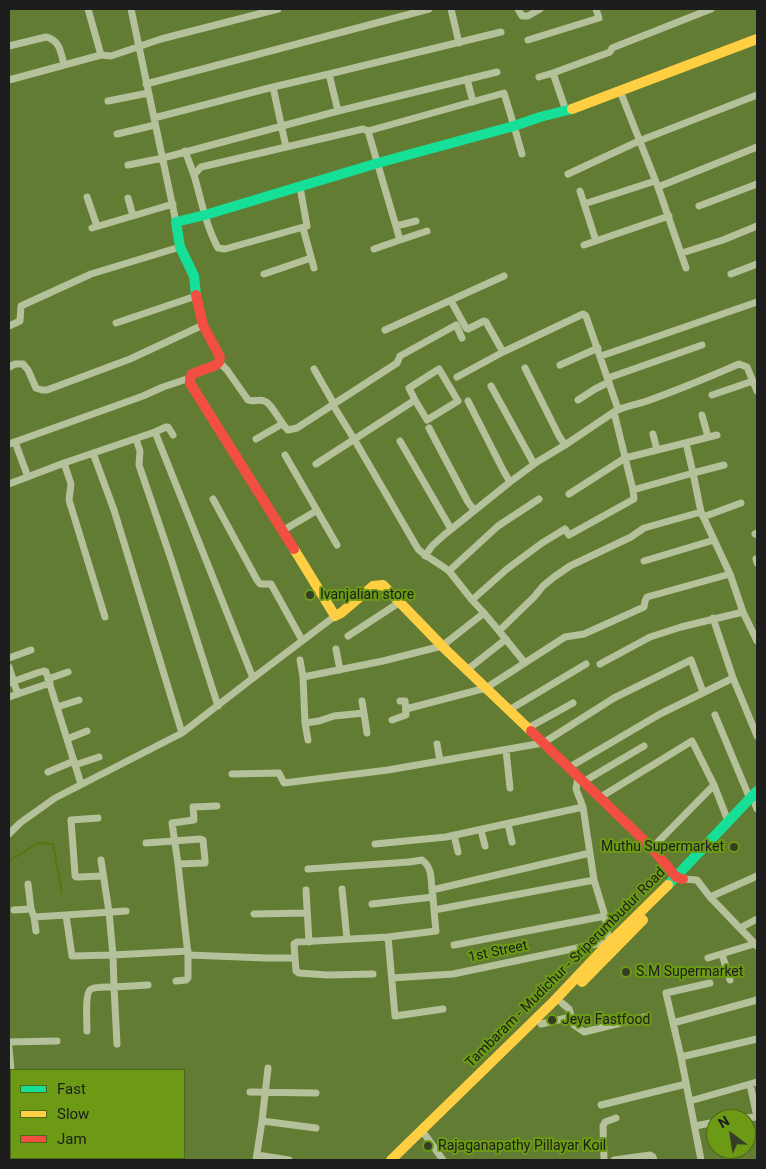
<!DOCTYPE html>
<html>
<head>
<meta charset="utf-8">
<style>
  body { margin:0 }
  #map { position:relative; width:766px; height:1169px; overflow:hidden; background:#637c33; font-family:Roboto,sans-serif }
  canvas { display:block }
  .frame { position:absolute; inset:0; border:10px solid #1d1d1d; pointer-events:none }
  .legend { position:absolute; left:10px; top:1069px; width:175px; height:90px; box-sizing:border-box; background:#6d9a15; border:1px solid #4d6818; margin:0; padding:6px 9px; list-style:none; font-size:15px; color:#1d1d1d }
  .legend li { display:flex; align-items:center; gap:10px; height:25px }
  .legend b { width:25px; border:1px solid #4d6818 }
  .north { position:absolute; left:706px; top:1109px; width:50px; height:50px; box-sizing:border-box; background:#6d9a15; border:1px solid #4d6818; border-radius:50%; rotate:329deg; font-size:14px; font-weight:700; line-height:20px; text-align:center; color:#1d1d1d }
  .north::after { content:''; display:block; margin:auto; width:18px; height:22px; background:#363e25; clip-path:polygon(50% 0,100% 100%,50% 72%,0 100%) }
</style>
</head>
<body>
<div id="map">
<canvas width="766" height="1169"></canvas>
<div class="frame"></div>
<ul class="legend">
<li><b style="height:6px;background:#16e098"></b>Fast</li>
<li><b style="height:6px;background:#ffcf43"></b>Slow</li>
<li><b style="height:6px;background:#f24e42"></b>Jam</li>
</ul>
<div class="north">N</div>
</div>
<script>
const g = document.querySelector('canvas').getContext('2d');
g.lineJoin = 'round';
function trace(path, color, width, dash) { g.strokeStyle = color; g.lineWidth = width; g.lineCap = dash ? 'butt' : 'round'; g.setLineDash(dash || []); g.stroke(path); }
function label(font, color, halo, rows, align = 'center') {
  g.font = font + ' Roboto,sans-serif'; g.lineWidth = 4; g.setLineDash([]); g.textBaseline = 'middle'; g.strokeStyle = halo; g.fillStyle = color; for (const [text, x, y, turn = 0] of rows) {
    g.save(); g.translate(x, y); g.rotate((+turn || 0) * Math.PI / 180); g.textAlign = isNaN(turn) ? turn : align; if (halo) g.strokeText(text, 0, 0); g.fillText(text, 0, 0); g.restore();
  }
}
trace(new Path2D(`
  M 9,861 L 38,843 L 53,844 L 62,893`), '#547710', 2);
trace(new Path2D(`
  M 88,9 L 101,55 L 111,56 L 161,39 L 278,9
  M 131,9 L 176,222
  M 451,9 L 459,43
  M 518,9 L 522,16 L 528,16 L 540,9
  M 528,40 L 599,18 L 596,9
  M 9,46 L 46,37 C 60,40 61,53 64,65
  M 497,72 L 338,111 L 329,74 L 501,32
  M 539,77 L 553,73
  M 467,79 L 473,102
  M 9,80 L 101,55
  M 146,84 L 429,9
  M 273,87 L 329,74
  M 620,91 L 658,187 L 757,147
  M 108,101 L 148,93
  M 566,111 L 553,73 L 610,52 L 612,48 L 711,9
  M 154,118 L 273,87 L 286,147
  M 368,131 L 504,93 L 514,126 L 522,154
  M 117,134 L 155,125
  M 185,151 L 194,175
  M 128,165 L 163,158 L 338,111
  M 568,174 L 639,141 L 757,95
  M 300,187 L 307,226 L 225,249 L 218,248 C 206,226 201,199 194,175 L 201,167 L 363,129 L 368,131 L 400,240 L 427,231
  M 658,187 L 686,268
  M 580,191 L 596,241
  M 87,197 L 97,226
  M 128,198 L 133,216
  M 584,204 L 655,181
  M 699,206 L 757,184
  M 396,226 L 416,221
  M 92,228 L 173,204
  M 303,228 L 314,268
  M 584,245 L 669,216
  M 374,249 L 400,240
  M 682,253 L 723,240 L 757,226
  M 264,274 L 311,258
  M 731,274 L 757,264
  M 451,301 L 466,328 L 468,329 L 484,321 L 486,322 L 503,352
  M 116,323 L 196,296
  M 9,326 L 20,321 L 21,306 L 91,274 L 180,247
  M 385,330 L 504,276
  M 601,356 L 757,302
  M 219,362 L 227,370 L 248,400 C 254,402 259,399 264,401 C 271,402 281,424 288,430 L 297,428 L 397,363 L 400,356 L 456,325 L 462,338
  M 560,365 L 598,348
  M 9,367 L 15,364 L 23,364 L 28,370 L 36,388 L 42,390 L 47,390 L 130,359 L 203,325
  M 525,368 L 559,436 L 565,445
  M 314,369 L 334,404
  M 457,377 L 503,352 L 583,314 L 586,316 L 587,319 L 618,409
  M 608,378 L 702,345
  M 491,386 L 534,464
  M 712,395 L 753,381
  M 578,400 L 595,389 L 609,382
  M 468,401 L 503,470 L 510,482
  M 333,405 L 354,439 L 418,549 C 426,557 439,563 449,571
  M 702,415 L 708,437
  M 429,428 L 468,502 L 474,510
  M 155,432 L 253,678
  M 653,434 L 657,450
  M 136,439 L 140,451 L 139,465 L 171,559 L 218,706
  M 256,439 L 282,424
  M 400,441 L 451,529
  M 15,442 L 28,477
  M 686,443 L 693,473 L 724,465
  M 9,444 L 143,396 L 163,387 L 190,378
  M 93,453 L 114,510 L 182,733 L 253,678 L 335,616
  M 285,455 L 337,545
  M 64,463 L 71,484 L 69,500 L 105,617
  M 316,464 L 415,400 L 427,420 L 458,401 L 439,369 L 409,388 L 415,400
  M 9,484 L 64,463 L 155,432 L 166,427 L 168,427 L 173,435
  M 633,490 L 693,473 L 701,512 L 730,574 L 743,612 L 757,641
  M 569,494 L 625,458 L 717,435
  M 213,499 L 257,580 L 260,584 L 271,584 L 302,640
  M 703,517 L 741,503
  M 282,531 L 316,511
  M 755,534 L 757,533
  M 425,556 L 432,546 L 444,535 L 510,482 L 537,462 L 565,445 L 614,412
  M 756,559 L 757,563
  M 644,561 L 714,540
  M 472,600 L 449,571 L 498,526 L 539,499
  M 484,613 L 499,631 L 534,597 L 543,586 L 554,577 L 570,566 L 631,537 L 644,528 L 701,512
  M 713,618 L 733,678 L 757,736
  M 499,631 L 525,663
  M 348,636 L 400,602
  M 336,649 L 340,670
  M 9,658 L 31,650
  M 300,660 L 303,677 L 383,661 L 442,646 L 484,613 L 472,600 L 507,569 L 542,543 L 565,529 L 569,535 L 634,499 L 633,490 L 614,412 C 623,406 636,405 647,401 C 678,390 709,377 739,364 L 747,367 L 757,391
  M 600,664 L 650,637 L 681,627 L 743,612
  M 9,667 L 16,689 L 18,692 L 21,693
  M 467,670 L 506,639
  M 303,677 L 305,723 L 319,721 L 334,716 L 364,713
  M 48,679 L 68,672
  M 9,683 L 37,673 L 44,671 L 46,672 L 81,784
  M 9,697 L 50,683
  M 362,701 L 367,733
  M 57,707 L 79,700
  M 406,709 L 486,688 L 565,637 L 584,634 L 644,607 L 645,601 L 647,597 L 730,574
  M 509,710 L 586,664
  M 715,715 L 750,799
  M 392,720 L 406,715 L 405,701 L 400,701
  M 305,723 L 308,740
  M 528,728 L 573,703
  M 67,739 L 87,731
  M 437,744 L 440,761
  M 506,750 L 510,788
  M 75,765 L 99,757
  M 568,768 L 660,714 L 733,678
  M 48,772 L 74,761
  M 232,774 L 279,773 L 284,783 L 388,770 L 543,743 L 614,698 L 691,660 L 703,692
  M 578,777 L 576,789 L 583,807 L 594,880 L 605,916 L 609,943 L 610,944
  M 583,782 L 644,746
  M 599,798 L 692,741 L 714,785 L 728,821
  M 755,804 L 757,809
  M 98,818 L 71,820 L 75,874 L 75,876 L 77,877 L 103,876
  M 508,824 L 512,842
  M 481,830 L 485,846
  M 9,834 L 20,823 L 55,798 L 182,733
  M 454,835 L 458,852
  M 146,843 L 200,839 L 203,840 L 205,860 L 205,863 L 178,864 L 188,955 L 188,978 L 186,980 L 176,981
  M 375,844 L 446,837 L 583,807
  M 652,848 L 714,785
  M 101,860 L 109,912 L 113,955 L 188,951
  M 178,864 L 172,823 L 194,820 L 193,807 L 217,806
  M 308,869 L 409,862 L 422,860 C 432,867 431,879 432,890
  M 683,879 L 697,880 L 710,897 L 757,946
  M 28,884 L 31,909 L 34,917 L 66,915 L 72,956 L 113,955 L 114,987 L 148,985
  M 342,889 L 347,939
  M 306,890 L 309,942
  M 433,897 L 432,890 L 590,853
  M 710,897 L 757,876
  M 372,904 L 433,897 L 434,910 L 594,880
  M 14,910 L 31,909
  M 254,914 L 307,913
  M 66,915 L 126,911
  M 34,917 L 36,931
  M 740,928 L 757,919
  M 388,937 L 395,1016 L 443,1009
  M 454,945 L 605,916
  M 722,954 L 730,980
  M 188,955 L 266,958 L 295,958 L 294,944 L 297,942 L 388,937 L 436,931 L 434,910
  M 295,958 L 296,971 L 299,973 L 327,975 L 373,974
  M 708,958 L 754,944
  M 392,978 L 453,974 L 596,944 L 608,943
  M 562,1003 L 569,1009 L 574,1025 L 584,1032 L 645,1017
  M 673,1023 L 757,1000
  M 541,1024 L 571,1017
  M 87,1031 C 87,1023 85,994 90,990 C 93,986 109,987 114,987 L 117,1044
  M 9,1042 L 57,1041
  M 9,1048 L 11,1070
  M 681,1057 L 757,1039
  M 750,1084 L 757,1117
  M 250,1092 L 316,1093
  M 9,1101 L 11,1101
  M 690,1101 L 757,1082
  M 601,1105 L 686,1084
  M 733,1119 L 757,1117
  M 262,1121 L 316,1128
  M 695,1126 L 716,1122
  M 421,1131 L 426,1136 L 443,1160
  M 730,1149 L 731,1160
  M 257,1155 L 289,1160
  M 256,1160 L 262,1121 L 268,1068
  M 604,1160 L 603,1126 L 605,1122 L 616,1118
  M 614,1160 L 650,1155 L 653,1157 L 654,1160
  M 701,1160 L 681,1057 L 666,993 L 710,983`), '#b4c19a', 7);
trace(new Path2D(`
  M 196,295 L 194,276 L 180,247 L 176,222 L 205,215 L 378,163 L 514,126 L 540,117 L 572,109
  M 668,885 L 757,791`), '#16e098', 10);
trace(new Path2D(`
  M 572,109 L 757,39
  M 294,549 L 335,616 L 341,613 L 373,586 L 383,585 L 446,650 L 531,731
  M 582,982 L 643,920
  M 391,1160 L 554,1001 L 609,943 L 668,885`), '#ffcf43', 10);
trace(new Path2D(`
  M 196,295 L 203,325 L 220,357 L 219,362 L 216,365 L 192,374 L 190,378 L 190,383 L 294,549
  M 531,731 L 652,848 L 676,877 L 683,879`), '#f24e42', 10);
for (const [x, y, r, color] of [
  [310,595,5,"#363e25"],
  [734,847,5,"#363e25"],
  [626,972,5,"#363e25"],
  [552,1020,5,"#363e25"],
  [428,1146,5,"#363e25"]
]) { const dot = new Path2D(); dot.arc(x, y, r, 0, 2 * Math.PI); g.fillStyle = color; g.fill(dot); trace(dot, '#6d9a15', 2); }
label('14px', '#1d1d1d', '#6d9a15', [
  ["Ivanjalian store",320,595],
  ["Muthu Supermarket",724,847,"right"],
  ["S.M Supermarket",636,972],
  ["Jeya Fastfood",562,1020],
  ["Rajaganapathy Pillayar Koil",438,1146]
], 'left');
label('14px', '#1d1d1d', '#6d9a15', [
  ["1st Street",498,952,-12],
  ["Tambaram - Mudichur - Sriperumbudur Road",566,968,-45]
]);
</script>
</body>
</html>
